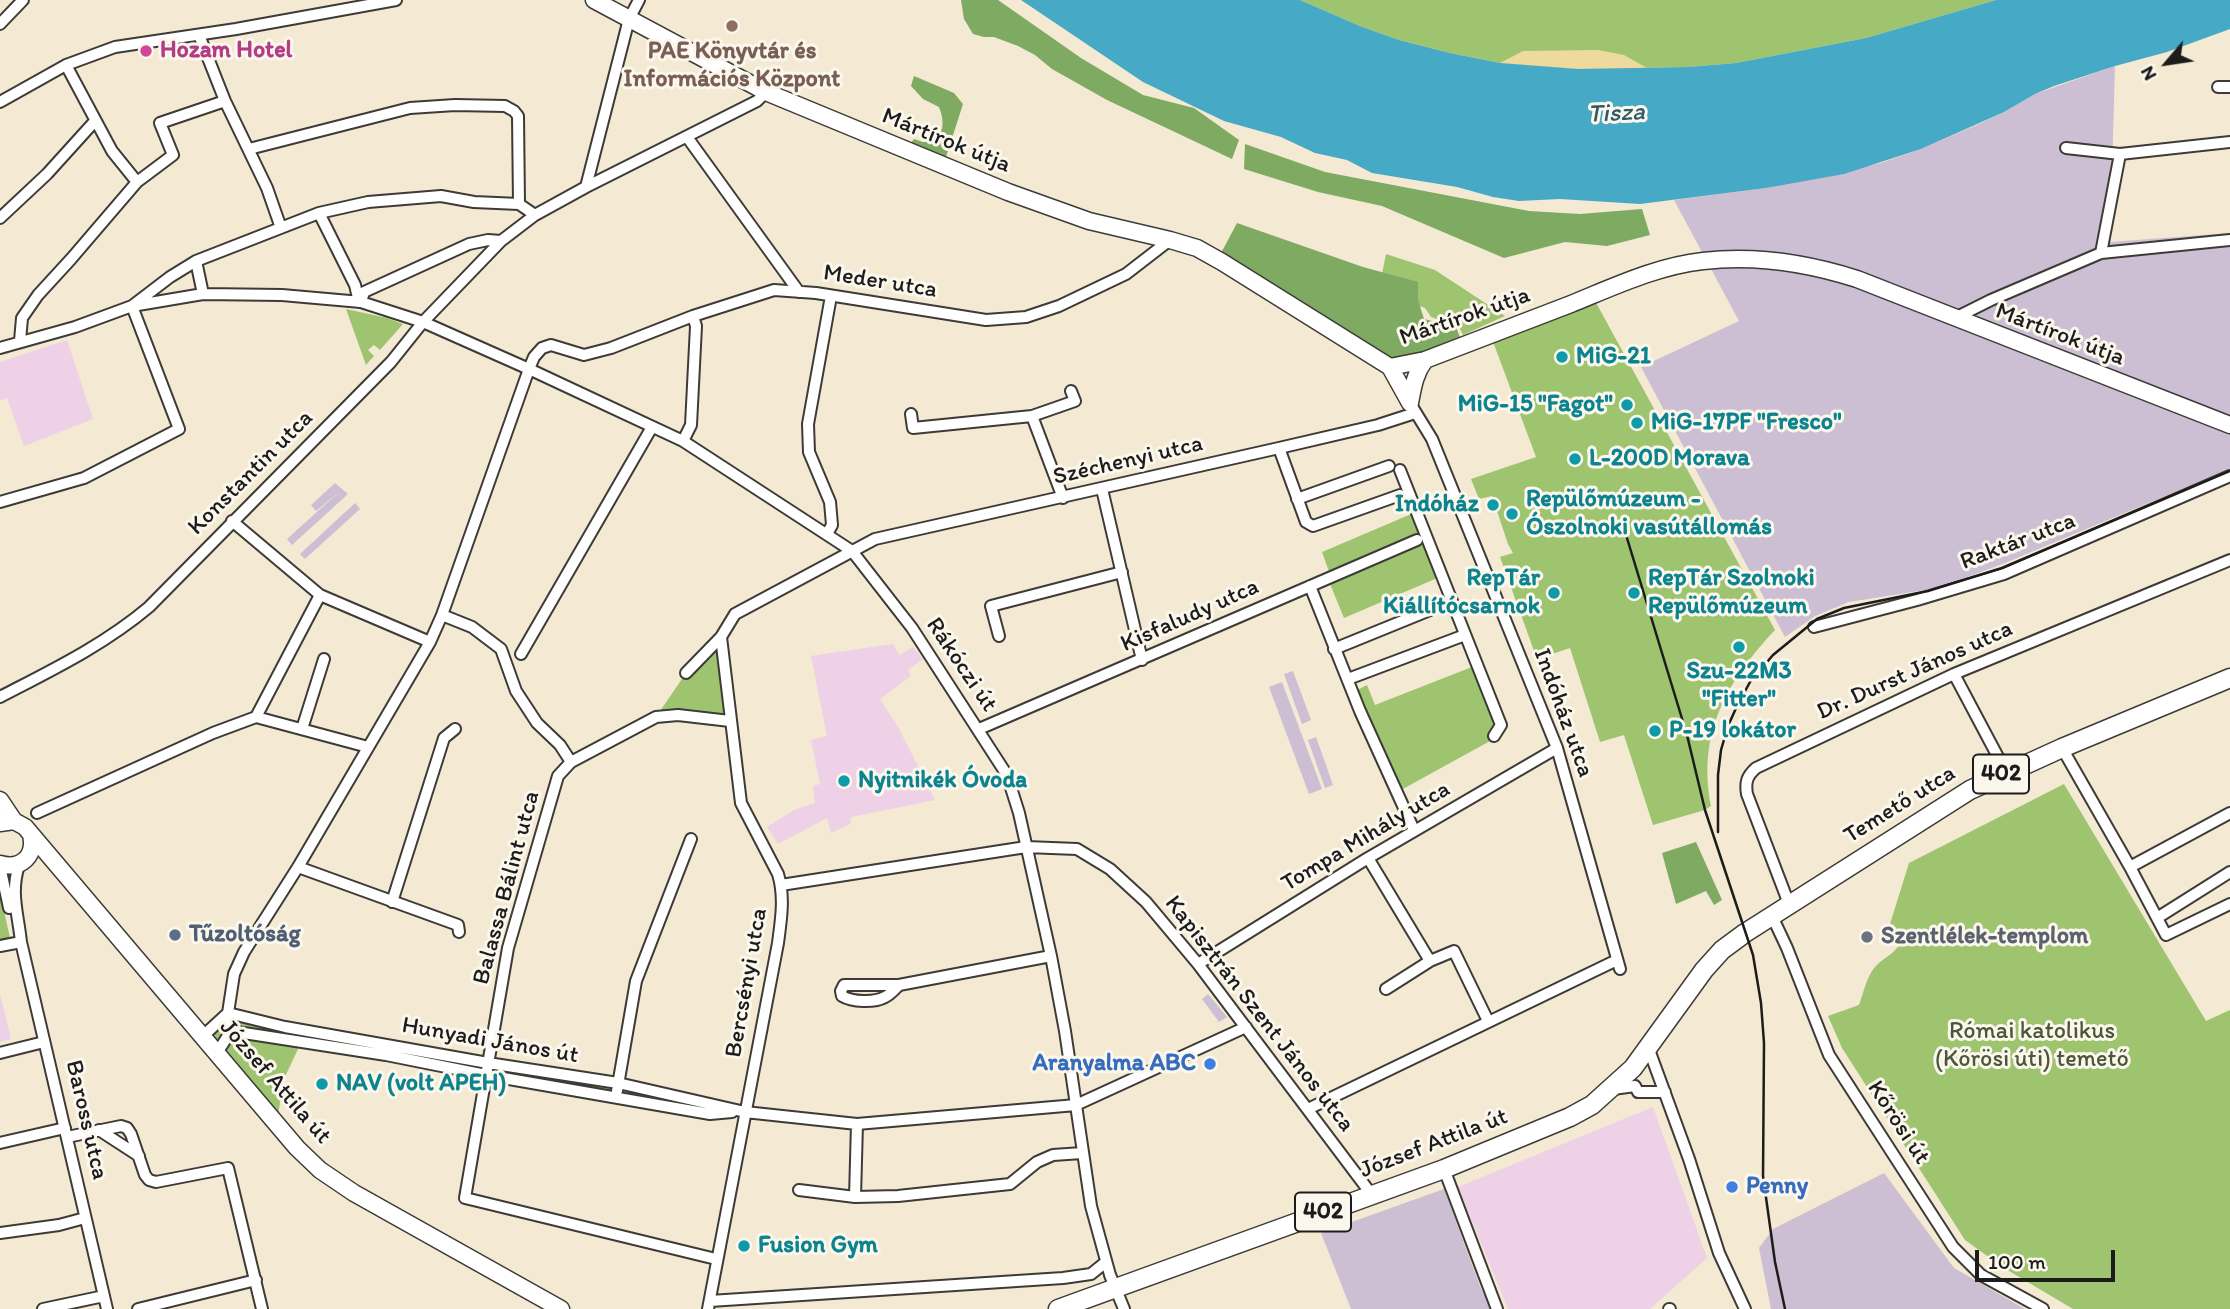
<!DOCTYPE html>
<html>
<head>
<meta charset="utf-8">
<style>
  body { margin:0 }
  #map { position:relative; width:2230px; height:1309px; overflow:hidden; background:#f4e9d2; font-family:Itim,sans-serif }
  canvas { display:block }
  .north { position:absolute; left:2132px; top:28px; width:70px; height:70px; -webkit-text-stroke:5px #fbf7ec; paint-order:stroke; rotate:241deg; font-size:19px; font-weight:700; line-height:28px; text-align:center; color:#1c1c1c }
  .north::after { content:''; display:block; margin:auto; width:24px; height:32px; background:#1c1c1c; clip-path:polygon(50% 0,100% 100%,50% 72%,0 100%) }
  .scale { position:absolute; left:1975px; top:1250px; width:140px; height:32px; box-sizing:border-box; border:4px solid #1c1c1c; border-top:0; padding-left:9px; font-size:21px; line-height:24px; white-space:nowrap; color:#1c1c1c; -webkit-text-stroke:5px #fbf7ec; paint-order:stroke }
</style>
</head>
<body>
<div id="map">
<canvas width="2230" height="1309"></canvas>
<div class="north">N</div>
<div class="scale">100 m</div>
</div>
<script>
const g = document.querySelector('canvas').getContext('2d');
g.lineJoin = 'round';
function fillPath(path, color) { g.fillStyle = color; g.fill(path, 'evenodd'); }
function trace(path, color, width, dash) { g.strokeStyle = color; g.lineWidth = width; g.lineCap = dash ? 'butt' : 'round'; g.setLineDash(dash || []); g.stroke(path); }
function label(font, color, halo, rows, align = 'center') {
  g.font = font + ' Itim,sans-serif'; g.lineWidth = 6; g.setLineDash([]); g.textBaseline = 'middle'; g.strokeStyle = halo; g.fillStyle = color; for (const [text, x, y, turn = 0] of rows) {
    g.save(); g.translate(x, y); g.rotate((+turn || 0) * Math.PI / 180); g.textAlign = isNaN(turn) ? turn : align; if (halo) g.strokeText(text, 0, 0); g.fillText(text, 0, 0); g.restore();
  }
}
fillPath(new Path2D(`
  M 67,340 L 93,419 L 24,446 L 7,398 L 0,400 L 0,362 Z
  M 893,644 L 899,655 L 913,647 L 923,659 L 908,670 L 911,676 L 880,699 L 898,727 L 935,800 L 851,817 L 850,824 L 831,833 L 827,818 L 778,844 L 767,827 L 794,810 L 815,803 L 813,786 L 820,784 L 811,740 L 827,736 L 811,656 Z
  M 0,994 L 11,1039 L 0,1042 Z
  M 1653,1107 L 1707,1258 L 1650,1309 L 1508,1309 L 1458,1187 Z`), '#eed0e7');
fillPath(new Path2D(`
  M 2115,66 L 2110,242 L 2230,233 L 2230,469 L 2005,563 L 1938,588 L 1849,602 L 1815,616 L 1785,637 L 1641,367 L 1739,321 L 1674,200 L 1766,188 L 1881,163 L 1921,149 L 1979,124 L 2004,112 L 2035,94 Z
  M 335,483 L 348,494 L 292,545 L 287,539 L 340,491 L 316,511 L 311,505 Z
  M 355,503 L 360,509 L 305,559 L 300,554 Z
  M 1293,671 L 1311,720 L 1302,724 L 1284,674 Z
  M 1282,682 L 1322,789 L 1309,794 L 1269,687 Z
  M 1316,737 L 1333,785 L 1325,788 L 1308,740 Z
  M 1208,994 L 1227,1017 L 1219,1022 L 1202,999 Z
  M 1884,1173 L 1954,1268 L 2025,1309 L 1771,1309 L 1759,1248 L 1773,1229 Z
  M 1444,1189 L 1481,1289 L 1492,1309 L 1351,1309 L 1321,1233 Z`), '#ccbed3');
fillPath(new Path2D(`
  M 1300,0 L 1996,0 L 1866,38 L 1736,63 L 1688,67 L 1578,69 L 1500,63 L 1450,53 L 1399,40 L 1360,26 Z
  M 1386,254 L 1435,270 L 1505,316 L 1463,335 L 1459,327 L 1431,317 L 1425,308 L 1394,297 L 1382,274 Z
  M 1594,299 L 1775,630 C 1727,681 1697,733 1711,806 L 1705,810 L 1653,825 L 1624,735 L 1600,742 L 1570,648 L 1537,659 L 1500,557 L 1513,553 L 1508,544 L 1492,496 L 1479,499 L 1471,479 L 1536,457 L 1492,339 Z
  M 346,309 L 387,318 L 403,324 L 380,350 L 374,345 L 368,350 L 374,356 L 366,365 Z
  M 1416,512 L 1442,576 L 1344,618 L 1328,579 L 1331,577 L 1322,552 Z
  M 721,637 L 730,721 L 656,717 L 686,673 Z
  M 1477,665 L 1501,735 L 1401,790 L 1395,788 L 1353,692 L 1367,685 L 1375,705 Z
  M 2064,784 L 2206,1021 L 2230,1010 L 2230,1309 L 2073,1309 L 2004,1268 L 1965,1240 L 1842,1048 L 1828,1016 L 1859,1005 C 1863,994 1867,976 1875,967 C 1885,956 1897,954 1902,938 L 1890,924 L 1909,863 Z
  M 0,893 L 10,938 L 0,940 Z
  M 228,1013 L 745,1112 L 710,1114 L 295,1042 L 298,1049 L 283,1081 L 277,1124 L 203,1036 Z`), '#9ec46f');
fillPath(new Path2D(`
  M 961,0 L 998,0 L 1081,58 L 1143,95 L 1194,108 L 1239,140 L 1232,159 L 1107,100 L 1052,69 L 1035,55 L 1018,46 L 994,37 L 984,37 L 973,34 L 964,19 Z
  M 914,76 L 954,93 L 963,104 L 945,160 L 912,148 L 911,143 L 914,139 L 923,142 L 934,142 C 945,131 944,120 939,107 L 923,99 L 911,86 Z
  M 1245,144 L 1325,172 L 1529,211 L 1580,214 L 1642,209 L 1650,235 L 1607,246 L 1565,242 L 1504,258 L 1382,206 L 1318,192 L 1244,169 Z
  M 1237,223 L 1363,267 L 1418,282 L 1418,300 L 1424,319 L 1456,327 L 1463,345 L 1390,367 L 1220,255 Z
  M 1696,842 L 1722,900 L 1714,905 L 1706,891 L 1676,904 L 1662,853 Z`), '#7eaa62');
fillPath(new Path2D(`
  M 1598,50 L 1624,55 L 1647,68 L 1578,69 L 1500,63 L 1523,51 Z`), '#eeda9e');
fillPath(new Path2D(`
  M 1021,0 L 1300,0 L 1360,26 L 1399,40 L 1450,53 L 1500,63 L 1578,69 L 1688,67 L 1736,63 L 1866,38 L 1996,0 L 2230,0 L 2230,29 L 2167,52 L 2115,66 L 2054,86 L 2035,94 L 2004,112 L 1921,149 L 1844,174 L 1766,188 L 1640,204 L 1560,199 L 1519,201 L 1493,197 L 1457,187 L 1372,173 L 1347,160 L 1315,153 L 1281,137 L 1224,121 L 1143,82 Z`), '#46a9c5');
const street = new Path2D(`
  M 0,24 L 23,0
  M 199,35 L 225,101 L 267,188 L 281,228
  M 66,65 L 112,151 L 137,182
  M 2218,87 L 2230,87
  M 0,102 L 66,65 L 115,47 L 236,29 L 396,0
  M 687,137 L 799,292
  M 2066,148 L 2120,154 L 2230,142
  M 249,149 L 410,108 L 455,105 L 505,106 L 514,111 L 518,116 L 519,204
  M 586,187 L 629,19 L 639,0
  M 319,213 L 355,285 L 359,302
  M 0,218 L 47,174 L 95,121
  M 2101,253 L 2120,154
  M 203,294 L 196,261 L 319,213 L 368,202 L 441,196 L 474,202 L 519,204 L 535,215
  M 361,302 L 364,292 L 469,244 L 488,240 L 501,241
  M 1955,318 L 1991,300 L 2101,253 L 2230,240
  M 20,341 L 22,318 L 38,295 L 71,259 L 137,182 L 173,155 L 160,123 L 225,101
  M 0,348 L 75,327 L 132,306 L 203,294 L 282,295 L 361,302 L 423,322 L 529,369 L 683,441 L 852,551 L 912,628 L 1007,775 L 1019,813 L 1051,956 L 1065,1031 L 1091,1206 L 1110,1275 L 1124,1309
  M 1413,408 L 1432,439 L 1557,748 L 1620,969
  M 911,414 L 913,428 L 1032,416 L 1075,401 L 1071,391
  M 1032,416 L 1063,498
  M 683,441 L 691,425 L 696,326 L 693,316
  M 1279,448 L 1306,522 L 1313,526 L 1400,495
  M 1400,470 L 1501,725 L 1494,736
  M 1102,489 L 1142,660
  M 1297,499 L 1389,466
  M 0,502 L 84,478 L 179,429 L 132,306 L 170,277 L 196,261
  M 232,521 L 320,595 L 430,642
  M 827,534 L 832,525 L 830,502 L 809,452 L 808,424 L 831,296
  M 1310,586 L 1360,711 L 1414,830
  M 442,615 L 472,627 L 501,649 L 516,691 L 537,723 L 560,745 L 571,762
  M 1814,627 L 1917,600 L 2004,574 L 2230,476
  M 999,636 L 991,606 L 1122,572
  M 1334,649 L 1452,601
  M 521,654 L 652,427
  M 686,673 L 721,637 L 735,614 L 875,539 L 1279,448 L 1378,425 L 1415,413
  M 1954,674 L 2006,772
  M 1348,679 L 1465,635
  M 0,697 C 52,670 104,645 149,607 L 391,362 L 423,322 L 501,241 L 535,215 L 586,187 L 757,101 L 766,92
  M 256,717 L 368,747
  M 302,729 L 324,659
  M 979,729 L 1417,540
  M 2062,748 L 2130,867 L 2166,935 L 2230,904
  M 37,813 L 213,733 L 256,717 L 320,595
  M 1368,858 L 1430,961 L 1454,951 L 1488,1021
  M 19,865 C 10,893 18,913 21,942 L 107,1309
  M 0,866 L 9,908
  M 298,867 L 458,925 L 459,932
  M 2130,867 L 2230,813
  M 781,885 L 1026,847 L 1077,849 L 1110,869 L 1146,902 L 1198,964 L 1372,1195
  M 392,902 L 444,738 L 455,729
  M 1789,904 L 1747,794 C 1745,782 1747,776 1756,768 L 1954,674 L 2230,560
  M 1772,916 L 1787,948 L 1829,1055 L 1953,1247 L 1981,1275 L 2043,1309
  M 2157,918 L 2230,872
  M 0,946 L 21,942
  M 1198,964 L 1368,858 L 1557,748
  M 899,985 C 895,989 890,995 885,997 C 874,1003 852,1002 842,996 L 841,991 L 844,985 L 899,985 L 1051,956
  M 1386,989 L 1430,961
  M 228,1013 L 285,1027 L 488,1063 L 618,1083 L 745,1112 L 857,1124 L 1076,1105 L 1246,1027
  M 231,1031 L 386,1055 L 486,1075 L 710,1114 L 732,1112
  M 203,1036 L 228,1013
  M 1648,1047 L 1689,1159 L 1719,1253 L 1745,1309
  M 0,1053 L 44,1042
  M 217,1053 L 231,1031 L 228,1013 L 234,974 L 244,952 L 298,867 L 430,642 L 442,615 L 529,369 L 534,357 L 542,348 L 551,345 L 584,355 L 611,348 L 693,316 L 774,290 L 816,293 L 986,320 L 1026,317 L 1059,306 L 1126,274 L 1170,240
  M 1613,1089 L 1635,1086 L 1638,1092 L 1665,1092
  M 617,1091 L 636,981 L 691,839
  M 1308,1109 L 1617,960
  M 99,1130 L 139,1156
  M 67,1137 L 121,1126 L 127,1128 L 131,1134 L 145,1175 L 149,1180 L 156,1182 L 228,1168 L 262,1309
  M 0,1143 L 65,1128
  M 1444,1169 L 1497,1309
  M 799,1190 L 855,1197 L 898,1196 L 1010,1184 L 1037,1162 L 1053,1155 L 1082,1153
  M 855,1197 L 857,1124
  M 0,1233 L 59,1225 L 85,1218
  M 716,1259 L 465,1198 L 508,948 L 558,776 L 571,762 L 656,717 L 678,715 L 730,721
  M 710,1301 L 1063,1278 L 1091,1274 L 1106,1262
  M 43,1309 L 104,1296
  M 138,1309 L 256,1280
  M 708,1309 L 778,943 C 781,920 785,897 778,874 L 741,803 L 721,637
  M 1669,1309 L 1670,1309`);
const secondary = new Path2D(`
  M 594,0 L 766,92 L 1008,192 L 1089,221 L 1170,240 L 1197,248 L 1222,262 L 1390,367 L 1425,360 C 1474,341 1522,323 1571,304 C 1613,287 1657,266 1703,261 C 1755,255 1807,263 1857,279 L 2230,425
  M 1390,367 L 1410,403
  M 1410,403 C 1413,387 1415,373 1425,360
  M 0,800 L 14,821
  M 0,823 L 14,821 L 25,827 L 297,1148 L 320,1170 L 354,1193 L 561,1309
  M 0,864 C 21,870 36,856 31,835`);
const primary = new Path2D(`
  M 1058,1309 L 1444,1169 L 1570,1117 L 1592,1105 L 1633,1068 L 1704,970 L 1722,950 L 1745,933 L 1970,790 L 2062,748 L 2230,678`);
trace(street, '#3c3b37', 14);
trace(secondary, '#3c3b37', 19);
trace(primary, '#3c3b37', 21);
trace(street, '#fff', 10);
trace(secondary, '#fff', 16);
trace(primary, '#fff', 18);
trace(new Path2D(`
  M 1623,525 L 1687,735 L 1705,810 L 1753,955 L 1761,1003 L 1764,1043 L 1763,1176 L 1775,1262 L 1785,1309
  M 1718,832 L 1718,775 L 1721,750 L 1728,726 L 1737,706 L 1750,682 L 1773,655 L 1817,619 L 1844,608 L 1928,591 L 2002,568 L 2230,471`), '#1c1c1c', 2.5);
for (const [x, y, r, color] of [
  [732,26,7,"#8d6e63"],
  [146,51,7,"#d1479c"],
  [1562,357,7,"#0f9aa8"],
  [1627,405,7,"#0f9aa8"],
  [1637,423,7,"#0f9aa8"],
  [1575,459,7,"#0f9aa8"],
  [1493,505,7,"#0f9aa8"],
  [1512,514,7,"#0f9aa8"],
  [1554,593,7,"#0f9aa8"],
  [1634,593,7,"#0f9aa8"],
  [1739,647,7,"#0f9aa8"],
  [1655,731,7,"#0f9aa8"],
  [844,781,7,"#0f9aa8"],
  [175,935,7,"#5c6f8a"],
  [1867,937,7,"#6b7280"],
  [1210,1064,7,"#3f7fe0"],
  [322,1084,7,"#0f9aa8"],
  [1732,1187,7,"#3f7fe0"],
  [744,1246,7,"#0f9aa8"]
]) { const dot = new Path2D(); dot.arc(x, y, r, 0, 2 * Math.PI); g.fillStyle = color; g.fill(dot); trace(dot, '#fbf7ec', 2.5); }
for (const [x, y, w] of [
  [2001,774,56],
  [1323,1212,56]
]) { const box = new Path2D(); box.roundRect(x - w / 2, y - 19.5, w, 39, 5); g.fillStyle = '#fbf7ec'; g.fill(box); trace(box, '#1c1c1c', 2); }
label('bold 23px', '#1c1c1c', null, [
  ["402",2001,774],
  ["402",1323,1212]
]);
label('bold 24px', '#b23c85', '#fbf7ec', [
  ["Hozam Hotel",160,51]
], 'left');
label('bold 24px', '#785e54', '#fbf7ec', [
  ["PAE Könyvtár és",732,52],
  ["Információs Központ",732,80]
]);
label('24px', '#1c1c1c', '#fbf7ec', [
  ["Mártírok útja",946,141,22],
  ["Meder utca",880,282,9],
  ["Mártírok útja",1465,317,-19],
  ["Mártírok útja",2060,335,21],
  ["Széchenyi utca",1128,461,-13],
  ["Konstantin utca",251,473,-45],
  ["Raktár utca",2018,542,-21],
  ["Kisfaludy utca",1190,616,-24],
  ["Rákóczi út",961,665,56],
  ["Dr. Durst János utca",1915,671,-24],
  ["Indóház utca",1563,713,70],
  ["Temető utca",1900,805,-32],
  ["Tompa Mihály utca",1366,837,-31],
  ["Balassa Bálint utca",507,888,-75],
  ["Bercsényi utca",747,983,-80],
  ["Kapisztrán Szent János utca",1259,1014,52],
  ["Hunyadi János út",490,1041,10],
  ["József Attila út",275,1082,49],
  ["Baross utca",86,1120,77],
  ["Kőrösi út",1898,1123,57],
  ["József Attila út",1434,1144,-21]
]);
label('bold 24px', '#0d838f', '#fbf7ec', [
  ["MiG-21",1576,357],
  ["MiG-15 \"Fagot\"",1613,405,"right"],
  ["MiG-17PF \"Fresco\"",1651,423],
  ["L-200D Morava",1589,459],
  ["Repülőmúzeum -",1526,500],
  ["Ószolnoki vasútállomás",1526,528],
  ["Indóház",1479,505,"right"],
  ["RepTár",1540,579,"right"],
  ["Kiállítócsarnok",1540,607,"right"],
  ["RepTár Szolnoki",1648,579],
  ["Repülőmúzeum",1648,607],
  ["Szu-22M3",1739,672,"center"],
  ["\"Fitter\"",1739,700,"center"],
  ["P-19 lokátor",1669,731],
  ["Nyitnikék Óvoda",858,781],
  ["NAV (volt APEH)",336,1084],
  ["Fusion Gym",758,1246]
], 'left');
label('bold 24px', '#4e5e75', '#fbf7ec', [
  ["Tűzoltóság",189,935]
], 'left');
label('bold 24px', '#5b616d', '#fbf7ec', [
  ["Szentlélek-templom",1881,937]
], 'left');
label('24px', '#4a5739', '#fbf7ec', [
  ["Római katolikus",2032,1032],
  ["(Kőrösi úti) temető",2032,1060]
]);
label('bold 24px', '#366cbe', '#fbf7ec', [
  ["Aranyalma ABC",1196,1064],
  ["Penny",1746,1187,"left"]
], 'right');
label('italic 26px', '#2f5b68', '#fbf7ec', [
  ["Tisza",1616,114,-3]
]);
</script>
</body>
</html>
